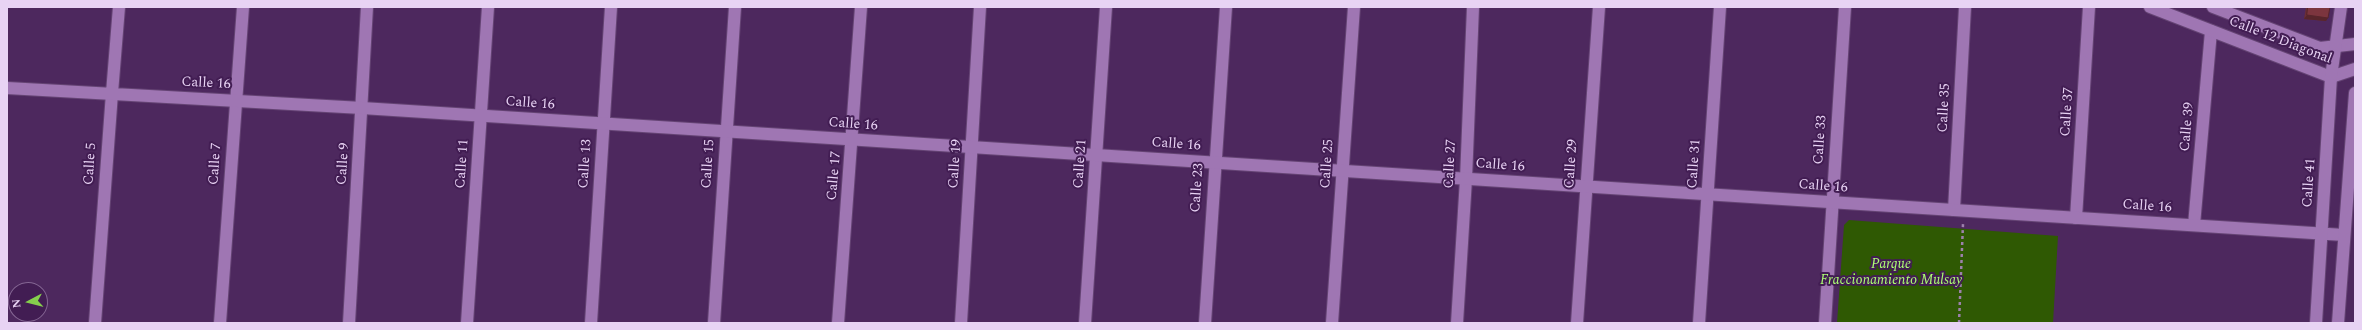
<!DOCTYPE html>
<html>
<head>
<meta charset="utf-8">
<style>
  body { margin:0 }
  #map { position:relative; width:2362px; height:330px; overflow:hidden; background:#4d285e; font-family:Spectral,serif }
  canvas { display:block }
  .frame { position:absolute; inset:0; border:8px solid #e8d3f4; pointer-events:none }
  .north { position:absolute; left:8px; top:282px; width:40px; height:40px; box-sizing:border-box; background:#421d53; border:1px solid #846693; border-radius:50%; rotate:263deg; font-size:11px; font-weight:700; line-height:16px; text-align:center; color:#e8d3f4 }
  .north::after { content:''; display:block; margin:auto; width:14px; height:18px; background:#85cf4d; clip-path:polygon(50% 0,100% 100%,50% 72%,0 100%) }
</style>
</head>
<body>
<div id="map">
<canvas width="2362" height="330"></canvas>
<div class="frame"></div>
<div class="north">N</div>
</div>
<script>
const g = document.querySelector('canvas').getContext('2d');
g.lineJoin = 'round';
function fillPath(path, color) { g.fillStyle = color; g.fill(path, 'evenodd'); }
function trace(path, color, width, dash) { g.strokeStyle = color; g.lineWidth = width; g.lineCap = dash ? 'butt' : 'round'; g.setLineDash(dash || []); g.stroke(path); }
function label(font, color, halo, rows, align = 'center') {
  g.font = font + ' Spectral,serif'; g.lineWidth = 4; g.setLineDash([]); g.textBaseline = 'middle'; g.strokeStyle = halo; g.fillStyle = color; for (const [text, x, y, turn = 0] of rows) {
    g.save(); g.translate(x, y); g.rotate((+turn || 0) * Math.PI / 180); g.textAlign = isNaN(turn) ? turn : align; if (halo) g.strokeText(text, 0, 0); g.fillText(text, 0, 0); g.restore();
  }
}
fillPath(new Path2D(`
  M 1849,220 L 2058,236 L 2053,323 L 1837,323 L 1844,225 Z`), '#2f5903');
const minor = new Path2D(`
  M 1954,210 L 1965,7
  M 2076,218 L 2089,7
  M 2194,225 L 2211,31
  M 95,323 L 112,93
  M 220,323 L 243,7
  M 349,323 L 367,7
  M 467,323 L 488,7
  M 591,323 L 611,7
  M 714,323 L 735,7
  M 838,323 L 861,7
  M 961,323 L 980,7
  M 1085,323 L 1106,7
  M 1205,323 L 1226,7
  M 1332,323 L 1354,7
  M 1457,323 L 1466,179 L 1473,7
  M 1577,323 L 1599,7
  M 1699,323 L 1720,7
  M 1825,323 L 1845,7`);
const tertiary = new Path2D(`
  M 2150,7 L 2331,77 L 2355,69
  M 2213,7 L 2320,48 L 2355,44
  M 7,88 L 362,108 L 2344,235
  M 112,93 L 119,7`);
const secondary = new Path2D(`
  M 2316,323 L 2331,77 L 2341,7
  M 2338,323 L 2355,93`);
trace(minor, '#654474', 14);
trace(tertiary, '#654474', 14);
trace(secondary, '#654474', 14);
trace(new Path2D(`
  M 1959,323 L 1963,224`), '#9d81ac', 2.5, [3, 3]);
trace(minor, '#9f76b3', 12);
trace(tertiary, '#9f76b3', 12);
trace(secondary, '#9f76b3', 12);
fillPath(new Path2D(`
  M 2306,7 L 2330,7 L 2326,21 L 2304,19 Z`), '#6b2e35');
fillPath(new Path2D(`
  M 2307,15 L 2328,18 L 2326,21 L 2304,19 Z`), '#57252b');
const building = new Path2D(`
  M 2308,7 L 2330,7 L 2328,18 L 2307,15 Z`);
fillPath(building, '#7c353e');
trace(building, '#57252b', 1);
label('14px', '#e8d3f4', '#421d53', [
  ["Calle 12 Diagonal",2280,41,21],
  ["Calle 16",206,84,3],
  ["Calle 16",530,104,4],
  ["Calle 35",1945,108,-87],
  ["Calle 37",2068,112,-86],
  ["Calle 16",853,125,4],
  ["Calle 39",2188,127,-85],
  ["Calle 33",1821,140,-86],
  ["Calle 16",1176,145,4],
  ["Calle 5",91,164,-86],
  ["Calle 7",216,164,-86],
  ["Calle 9",344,164,-86],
  ["Calle 11",463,164,-86],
  ["Calle 13",586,164,-86],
  ["Calle 15",709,164,-86],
  ["Calle 19",956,164,-86],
  ["Calle 21",1081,164,-86],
  ["Calle 25",1328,164,-86],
  ["Calle 27",1451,164,-87],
  ["Calle 29",1572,164,-86],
  ["Calle 31",1695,164,-86],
  ["Calle 16",1500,166,4],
  ["Calle 17",835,176,-85],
  ["Calle 41",2310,183,-86],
  ["Calle 16",1823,187,4],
  ["Calle 23",1198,188,-86],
  ["Calle 16",2147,207,4]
]);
label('italic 14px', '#adff74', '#421d53', [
  ["Parque",1891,265],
  ["Fraccionamiento Mulsay",1891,281]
]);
</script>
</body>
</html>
